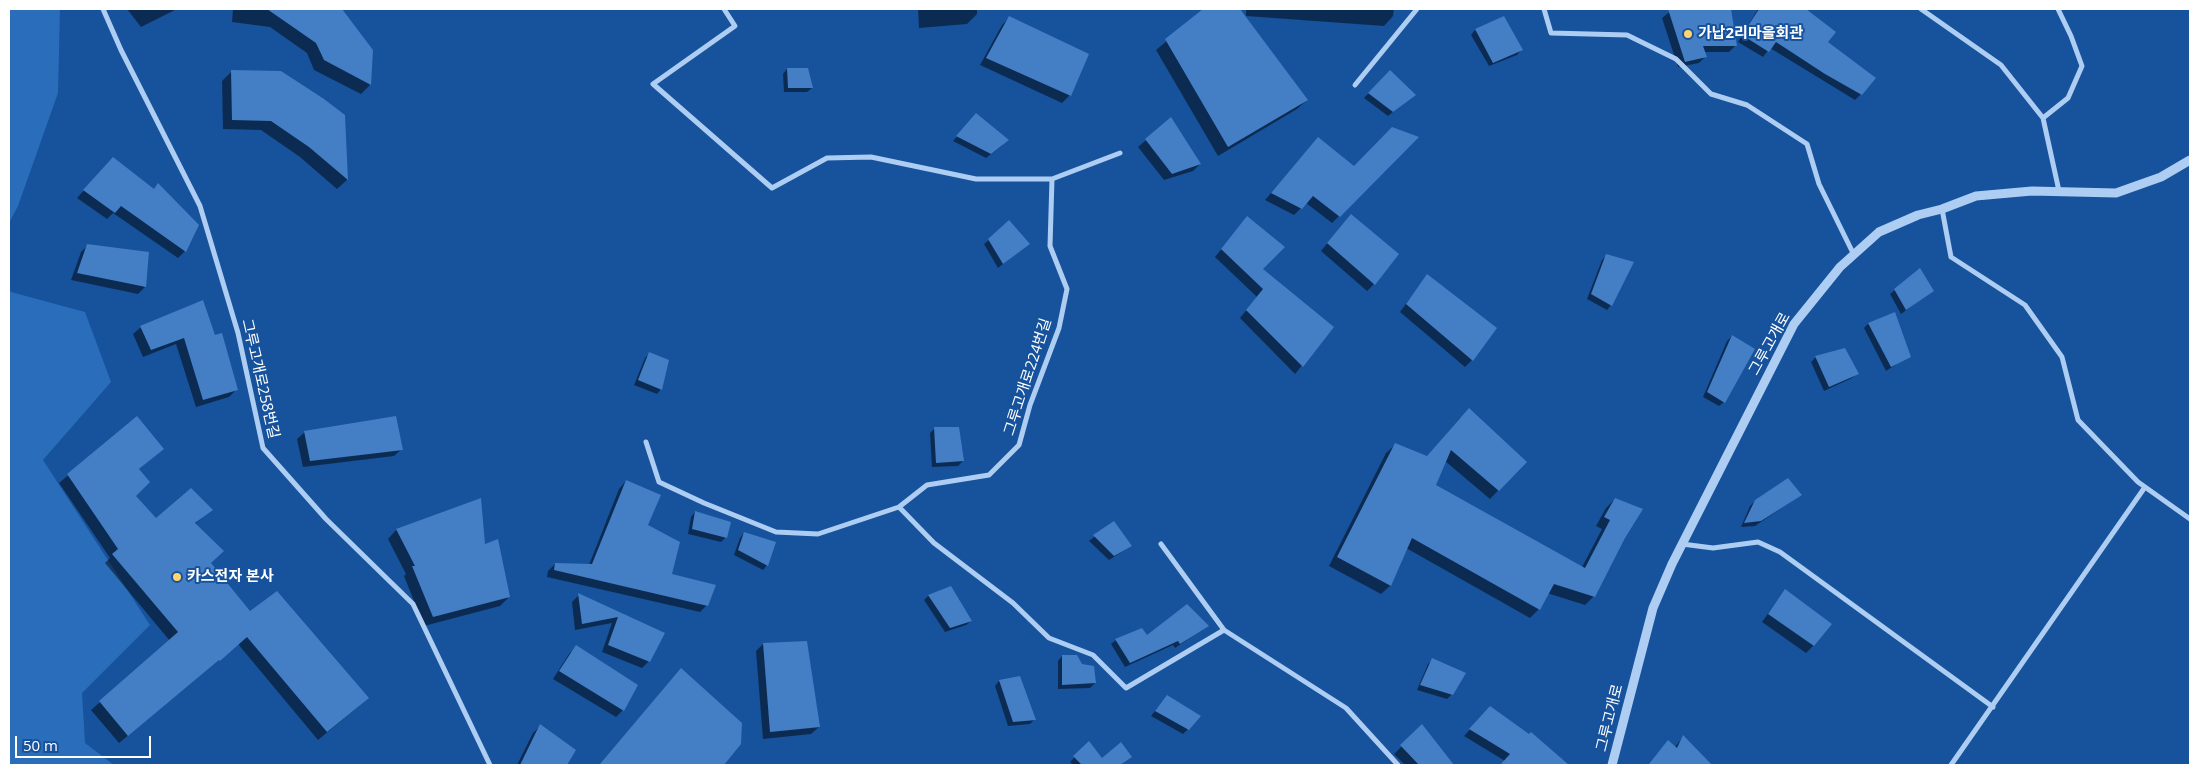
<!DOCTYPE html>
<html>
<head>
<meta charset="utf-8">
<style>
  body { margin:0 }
  #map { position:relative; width:2199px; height:774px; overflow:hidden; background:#17529c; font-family:"Open Sans",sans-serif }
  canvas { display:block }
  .frame { position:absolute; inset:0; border:10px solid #fff; pointer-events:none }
  .scale { position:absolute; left:15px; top:736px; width:136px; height:22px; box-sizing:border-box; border:2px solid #fff; border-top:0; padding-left:6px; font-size:15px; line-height:18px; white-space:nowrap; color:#fff; -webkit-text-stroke:4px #17529c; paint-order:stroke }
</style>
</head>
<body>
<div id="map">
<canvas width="2199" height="774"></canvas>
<div class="frame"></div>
<div class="scale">50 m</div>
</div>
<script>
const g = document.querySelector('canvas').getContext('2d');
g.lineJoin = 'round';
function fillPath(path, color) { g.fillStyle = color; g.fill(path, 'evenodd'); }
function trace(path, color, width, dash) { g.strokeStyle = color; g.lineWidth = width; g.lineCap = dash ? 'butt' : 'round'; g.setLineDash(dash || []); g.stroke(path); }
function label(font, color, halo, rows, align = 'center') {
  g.font = font + ' "Open Sans","Noto Sans KR",sans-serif'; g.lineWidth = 4; g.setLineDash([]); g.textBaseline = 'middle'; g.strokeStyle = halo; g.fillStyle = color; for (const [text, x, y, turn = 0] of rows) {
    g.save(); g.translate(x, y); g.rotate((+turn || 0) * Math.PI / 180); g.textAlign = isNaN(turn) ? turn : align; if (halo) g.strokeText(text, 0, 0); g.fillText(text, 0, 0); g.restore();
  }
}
fillPath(new Path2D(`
  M 9,9 L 60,9 L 58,93 L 18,206 L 9,223 Z
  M 9,289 L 11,292 L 85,312 L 111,382 L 43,460 L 150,625 L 82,693 L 85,743 L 114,765 L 9,765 Z`), '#2a6dba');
fillPath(new Path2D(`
  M 127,9 L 177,9 L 141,27 Z
  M 233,9 L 340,9 L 372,50 L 370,85 L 361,94 L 314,70 L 307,53 L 270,27 L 232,22 Z
  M 918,9 L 977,9 L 977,14 L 967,24 L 919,28 Z
  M 1205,9 L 1239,9 L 1307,100 L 1297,109 L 1218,156 L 1156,50 Z
  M 1246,9 L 1394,9 L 1393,16 L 1384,26 L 1246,16 Z
  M 1673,9 L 1730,9 L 1736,45 L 1729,52 L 1704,52 L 1705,57 L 1699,63 L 1678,67 L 1662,18 Z
  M 1758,9 L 1804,9 L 1834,33 L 1827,42 L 1861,94 L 1855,100 L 1770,48 L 1763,57 L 1738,42 Z
  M 1504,17 L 1521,50 L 1517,55 L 1489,66 L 1471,35 L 1475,30 Z
  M 1009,18 L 1070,95 L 1062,103 L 980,65 L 1002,25 Z
  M 787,69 L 812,88 L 807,92 L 784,92 L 783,74 Z
  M 232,71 L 343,116 L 347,180 L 337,189 L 300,157 L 261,130 L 223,129 L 222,81 Z
  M 1390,71 L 1414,95 L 1388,116 L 1364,98 Z
  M 977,115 L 1003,145 L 986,158 L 953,141 Z
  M 1170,119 L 1200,164 L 1193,171 L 1164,180 L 1138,147 Z
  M 1318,138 L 1339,216 L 1332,223 L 1306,203 L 1294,215 L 1265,200 Z
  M 106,166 L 153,190 L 158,185 L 185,251 L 178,258 L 113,213 L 107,219 L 77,198 Z
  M 1247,217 L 1261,269 L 1332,328 L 1295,374 L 1240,318 L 1257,297 L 1215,257 Z
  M 1344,223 L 1374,284 L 1367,291 L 1321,251 Z
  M 989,240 L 1023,248 L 998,268 L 984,244 Z
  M 88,245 L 145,287 L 138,294 L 71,280 L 81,252 Z
  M 1607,255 L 1611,305 L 1607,310 L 1587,299 L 1602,260 Z
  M 1427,275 L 1472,360 L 1465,367 L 1400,312 Z
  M 1895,290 L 1933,290 L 1901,314 L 1890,294 Z
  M 1894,313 L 1909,356 L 1886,371 L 1864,328 L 1868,324 Z
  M 141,327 L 215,337 L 236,390 L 229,397 L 196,407 L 176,344 L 143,357 L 133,334 Z
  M 1732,336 L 1724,402 L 1719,406 L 1703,397 L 1727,341 Z
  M 649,354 L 661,389 L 657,394 L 634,385 L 645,358 Z
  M 1816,357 L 1857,374 L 1852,378 L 1824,391 L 1811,362 Z
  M 137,418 L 162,449 L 138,470 L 134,496 L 156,519 L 211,510 L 194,525 L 209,563 L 250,613 L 359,706 L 318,740 L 238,644 L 119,743 L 91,710 L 170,641 L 105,563 L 110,558 L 59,483 Z
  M 1460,418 L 1526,462 L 1490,499 L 1445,461 L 1434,486 L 1582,567 L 1602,529 L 1596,526 L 1606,508 L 1615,499 L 1624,538 L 1594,596 L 1585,605 L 1547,593 L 1539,609 L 1530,618 L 1406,548 L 1390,586 L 1381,594 L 1329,566 L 1386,453 L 1395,445 L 1426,458 Z
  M 935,428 L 963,461 L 958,466 L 932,467 L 930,433 Z
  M 305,432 L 402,449 L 394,456 L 303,467 L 297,439 Z
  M 626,481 L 670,575 L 707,605 L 700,612 L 547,577 L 548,571 L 555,564 L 589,565 L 619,489 Z
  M 1795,499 L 1755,526 L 1741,527 L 1750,506 L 1755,501 Z
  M 480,500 L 484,545 L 509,597 L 500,606 L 424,626 L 404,576 L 406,574 L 388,539 L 396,530 Z
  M 695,512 L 726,537 L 721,542 L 688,534 L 691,517 Z
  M 1114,522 L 1131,546 L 1109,560 L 1089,541 Z
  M 744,533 L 767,565 L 763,570 L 734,555 L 740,538 Z
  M 951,587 L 971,621 L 966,625 L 945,632 L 924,600 L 928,596 Z
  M 1785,590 L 1814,645 L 1806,653 L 1762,622 Z
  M 579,595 L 664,634 L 649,661 L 642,668 L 602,652 L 612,623 L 575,630 L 572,602 Z
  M 1208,626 L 1175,648 L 1173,645 L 1125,667 L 1111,644 L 1116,640 Z
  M 763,644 L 819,727 L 811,734 L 763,739 L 756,651 Z
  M 576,647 L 623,710 L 616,717 L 553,679 L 569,654 Z
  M 1062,656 L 1095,683 L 1090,688 L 1058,689 L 1058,661 Z
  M 1433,659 L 1452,694 L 1447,699 L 1417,690 L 1428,664 Z
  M 672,679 L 740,744 L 722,765 L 599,765 Z
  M 999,681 L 1034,720 L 1030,724 L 1008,726 L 995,686 Z
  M 1162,702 L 1188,729 L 1183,734 L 1151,716 Z
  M 1484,714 L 1564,763 L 1562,765 L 1501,765 L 1505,761 L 1464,736 Z
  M 540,726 L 574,750 L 566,765 L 517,765 L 533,733 Z
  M 1422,726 L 1453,765 L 1405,765 L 1394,754 Z
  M 1683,737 L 1704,759 L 1699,765 L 1648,765 L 1661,749 L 1675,747 Z
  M 1089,743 L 1101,759 L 1130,757 L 1120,765 L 1073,765 L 1070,762 Z`), '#0007');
fillPath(new Path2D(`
  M 267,9 L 342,9 L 373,50 L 371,85 L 324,60 L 316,43 Z
  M 1203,9 L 1240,9 L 1308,100 L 1228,147 L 1165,39 Z
  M 1668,9 L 1731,9 L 1737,46 L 1703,46 L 1707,57 L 1685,62 Z
  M 1759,9 L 1806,9 L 1836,32 L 1828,42 L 1876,78 L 1862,95 L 1825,74 L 1776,42 L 1769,52 L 1742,35 Z
  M 1009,16 L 1089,54 L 1071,96 L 986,58 Z
  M 1504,16 L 1523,50 L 1493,63 L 1475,29 Z
  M 787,68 L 808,68 L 813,88 L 788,88 Z
  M 231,70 L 281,71 L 324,99 L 345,115 L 348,180 L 309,147 L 271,121 L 232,120 Z
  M 1390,70 L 1416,95 L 1393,112 L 1368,93 Z
  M 976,113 L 1009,140 L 991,154 L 956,136 Z
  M 1171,117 L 1201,164 L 1172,174 L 1145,139 Z
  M 1392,127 L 1419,137 L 1340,217 L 1313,196 L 1302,209 L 1271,193 L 1318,137 L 1354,166 Z
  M 113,157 L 154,189 L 158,183 L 199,225 L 186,252 L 121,206 L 115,213 L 83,190 Z
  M 1351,214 L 1399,254 L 1375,285 L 1327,243 Z
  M 1247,216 L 1285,247 L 1263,269 L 1334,327 L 1303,367 L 1246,310 L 1263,289 L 1221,249 Z
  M 1009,220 L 1030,244 L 1003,264 L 988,239 Z
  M 87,244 L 149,252 L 146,287 L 77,273 Z
  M 1606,254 L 1634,262 L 1612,306 L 1591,294 Z
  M 1920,268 L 1934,291 L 1906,310 L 1894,289 Z
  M 1427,274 L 1497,328 L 1473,361 L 1406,304 Z
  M 203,300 L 215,335 L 222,333 L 238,390 L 203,400 L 184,338 L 151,350 L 140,326 Z
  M 1895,312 L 1911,357 L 1891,367 L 1868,323 Z
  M 1732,335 L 1755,349 L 1725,403 L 1707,392 Z
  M 1845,348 L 1859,374 L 1829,387 L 1815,356 Z
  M 649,352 L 669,360 L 662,390 L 638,380 Z
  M 1469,408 L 1527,462 L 1499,491 L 1451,450 L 1436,485 L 1585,568 L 1610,520 L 1604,517 L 1615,498 L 1643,509 L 1625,538 L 1595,597 L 1554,584 L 1540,610 L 1412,538 L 1391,586 L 1337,557 L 1395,443 L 1427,456 Z
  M 137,416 L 164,449 L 139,469 L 150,482 L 136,496 L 156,518 L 191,488 L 213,510 L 195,523 L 224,551 L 211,563 L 250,611 L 277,591 L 369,698 L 327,732 L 247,637 L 220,661 L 219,660 L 128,736 L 99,701 L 178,632 L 112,554 L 118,549 L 67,474 Z
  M 396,416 L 403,450 L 310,461 L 304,431 Z
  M 934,427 L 959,427 L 964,461 L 936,463 Z
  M 1788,478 L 1802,495 L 1761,521 L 1744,523 L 1755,500 Z
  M 626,480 L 661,495 L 648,525 L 680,542 L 672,574 L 716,585 L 708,606 L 554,570 L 555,563 L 592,564 Z
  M 481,498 L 485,544 L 498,539 L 510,597 L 433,617 L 412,566 L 415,566 L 396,529 Z
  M 695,511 L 731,522 L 727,538 L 692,529 Z
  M 1114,521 L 1132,546 L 1114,556 L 1093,535 Z
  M 744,532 L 776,542 L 768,566 L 738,550 Z
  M 951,586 L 972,621 L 950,628 L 928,595 Z
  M 1785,589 L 1832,624 L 1814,646 L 1768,614 Z
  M 578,593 L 665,633 L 650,662 L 608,645 L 618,617 L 582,624 Z
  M 1187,604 L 1209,626 L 1180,644 L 1178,641 L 1130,663 L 1115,639 L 1142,628 L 1147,635 Z
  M 807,641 L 820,727 L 770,732 L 763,643 Z
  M 576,645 L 638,685 L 624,711 L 559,671 Z
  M 1062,655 L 1077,655 L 1082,664 L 1094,666 L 1096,683 L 1062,685 Z
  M 1432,658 L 1466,673 L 1453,695 L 1420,685 Z
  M 681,668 L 742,723 L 741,744 L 724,765 L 599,765 Z
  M 1020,676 L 1036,720 L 1013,722 L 999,680 Z
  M 1167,695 L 1201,716 L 1189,730 L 1155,711 Z
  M 1490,706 L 1529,734 L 1531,732 L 1569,765 L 1500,765 L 1510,754 L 1469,729 Z
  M 540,724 L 576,750 L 567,765 L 520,765 Z
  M 1422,724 L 1454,765 L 1419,765 L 1400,745 Z
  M 1683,735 L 1712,765 L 1648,765 L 1668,740 L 1677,748 Z
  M 1089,741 L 1102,758 L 1121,742 L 1132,757 L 1120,765 L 1082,765 L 1073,756 Z`), '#447ec5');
trace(new Path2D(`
  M 103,9 L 121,50 L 200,206 L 238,333 L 263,448 L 326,519 L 413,604 L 490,765
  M 724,9 L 735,26 L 653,84 L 772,188 L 827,158 L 871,157 L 976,179 L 1052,179 L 1120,153
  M 1544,9 L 1551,33 L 1627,35 L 1676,59 L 1711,94 L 1747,105 L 1807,144 L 1819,184 L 1854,255
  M 1921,9 L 2001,65 L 2043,118 L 2059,191
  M 1355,85 L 1417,9
  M 2043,118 L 2068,98 L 2082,66 L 2071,36 L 2058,9
  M 1942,209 L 1951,257 L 2025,305 L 2062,357 L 2078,420 L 2138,482 L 2190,519
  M 646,442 L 659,482 L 704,503 L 776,532 L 818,534 L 899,507 L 934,543 L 1013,603 L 1049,638 L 1093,655 L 1126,688 L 1224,630 L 1346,708 L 1398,765
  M 899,507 L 927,485 L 989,475 L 1019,445 L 1030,405 L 1059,328 L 1067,289 L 1050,246 L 1052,179
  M 1161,544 L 1224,630
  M 1682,544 L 1713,548 L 1758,542 L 1780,552 L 1993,707
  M 1951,765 L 2145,487`), '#aecdf2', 5);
trace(new Path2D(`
  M 1612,765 L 1653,608 L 1672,564 L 1794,324 L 1840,267 L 1879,232 L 1918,215 L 1942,209 L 1976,196 L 2032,191 L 2116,193 L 2161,177 L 2190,160`), '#aecdf2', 9);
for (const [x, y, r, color] of [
  [1688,34,5,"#ffd46f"],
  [177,577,5,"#ffd46f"]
]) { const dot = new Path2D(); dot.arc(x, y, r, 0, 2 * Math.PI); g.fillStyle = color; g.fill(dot); trace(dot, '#17529c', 2); }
label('bold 15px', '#fff', '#17529c', [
  ["가납2리마을회관",1698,34],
  ["카스전자 본사",187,577]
], 'left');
label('15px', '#fff', '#17529c', [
  ["그루고개로",1770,344,-61],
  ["그루고개로224번길",1028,377,-72],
  ["그루고개로258번길",260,379,77],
  ["그루고개로",1610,718,-76]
]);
</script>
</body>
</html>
